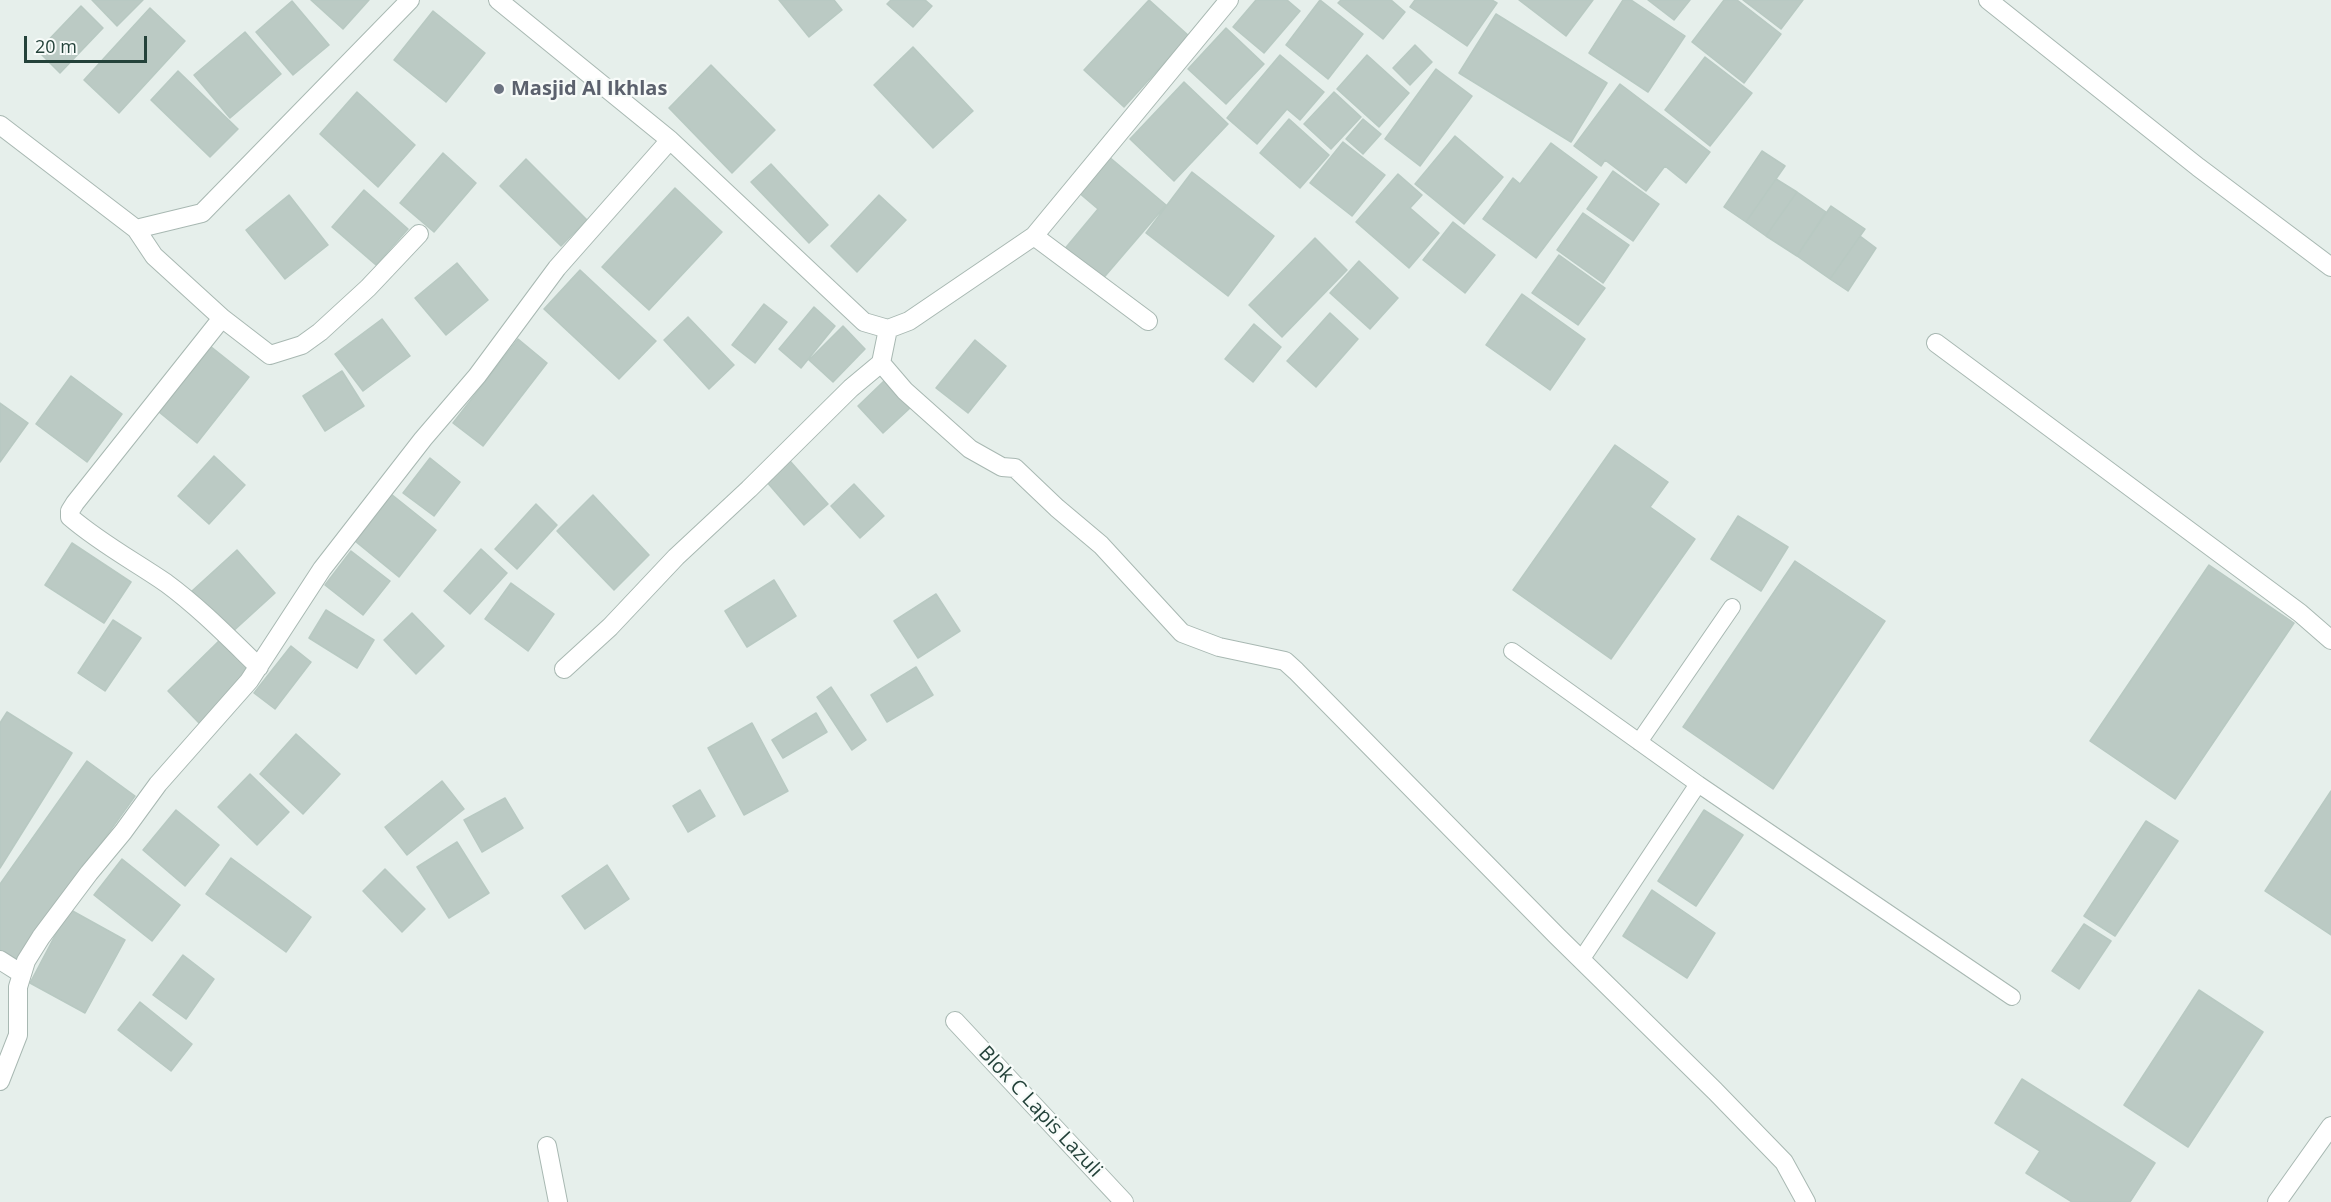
<!DOCTYPE html>
<html>
<head>
<meta charset="utf-8">
<style>
  body { margin:0 }
  #map { position:relative; width:2331px; height:1202px; overflow:hidden; background:#e6efeb; font-family:"Open Sans",sans-serif }
  canvas { display:block }
  .scale { position:absolute; left:24px; top:36px; width:123px; height:27px; box-sizing:border-box; border:3px solid #24423a; border-top:0; padding-left:8px; font-size:18px; line-height:21px; white-space:nowrap; color:#24423a; -webkit-text-stroke:4px #f7fbf9; paint-order:stroke }
</style>
</head>
<body>
<div id="map">
<canvas width="2331" height="1202"></canvas>
<div class="scale">20 m</div>
</div>
<script>
const g = document.querySelector('canvas').getContext('2d');
g.lineJoin = 'round';
function fillPath(path, color) { g.fillStyle = color; g.fill(path, 'evenodd'); }
function trace(path, color, width, dash) { g.strokeStyle = color; g.lineWidth = width; g.lineCap = dash ? 'butt' : 'round'; g.setLineDash(dash || []); g.stroke(path); }
function label(font, color, halo, rows, align = 'center') {
  g.font = font + ' "Open Sans",sans-serif'; g.lineWidth = 4.5; g.setLineDash([]); g.textBaseline = 'middle'; g.strokeStyle = halo; g.fillStyle = color; for (const [text, x, y, turn = 0] of rows) {
    g.save(); g.translate(x, y); g.rotate((+turn || 0) * Math.PI / 180); g.textAlign = isNaN(turn) ? turn : align; if (halo) g.strokeText(text, 0, 0); g.fillText(text, 0, 0); g.restore();
  }
}
const building = new Path2D(`
  M 92,0 L 143,0 L 117,26 Z
  M 311,0 L 369,0 L 343,29 Z
  M 779,0 L 834,0 L 842,10 L 809,37 Z
  M 891,0 L 925,0 L 932,6 L 913,27 L 887,4 Z
  M 1149,0 L 1189,36 L 1124,107 L 1084,70 Z
  M 1256,0 L 1287,0 L 1300,11 L 1264,53 L 1233,27 Z
  M 1320,0 L 1363,34 L 1328,79 L 1286,45 Z
  M 1341,0 L 1391,0 L 1405,12 L 1383,39 L 1338,3 Z
  M 1415,0 L 1492,0 L 1497,3 L 1467,46 L 1410,7 Z
  M 1519,0 L 1593,0 L 1566,36 Z
  M 1623,0 L 1631,0 L 1685,36 L 1648,92 L 1589,53 Z
  M 1648,0 L 1690,0 L 1674,20 Z
  M 1724,0 L 1737,0 L 1781,34 L 1744,83 L 1692,42 Z
  M 1743,0 L 1803,0 L 1781,29 Z
  M 292,1 L 329,45 L 293,75 L 256,32 Z
  M 81,6 L 103,28 L 60,73 L 38,51 Z
  M 150,8 L 185,41 L 119,113 L 84,80 Z
  M 433,11 L 485,53 L 446,102 L 394,60 Z
  M 1496,14 L 1607,83 L 1571,142 L 1459,73 Z
  M 1226,28 L 1264,64 L 1226,104 L 1188,69 Z
  M 245,32 L 281,74 L 230,118 L 194,75 Z
  M 1415,45 L 1432,62 L 1410,85 L 1393,68 Z
  M 913,47 L 973,111 L 933,148 L 874,85 Z
  M 1280,55 L 1324,92 L 1300,120 L 1287,109 L 1257,144 L 1227,118 Z
  M 1367,55 L 1409,93 L 1379,127 L 1337,89 Z
  M 1705,57 L 1752,93 L 1710,146 L 1665,110 Z
  M 711,65 L 775,130 L 732,173 L 669,108 Z
  M 1436,69 L 1472,96 L 1420,166 L 1385,139 Z
  M 178,71 L 238,129 L 210,157 L 151,100 Z
  M 1184,82 L 1228,124 L 1174,181 L 1130,139 Z
  M 1620,84 L 1710,152 L 1686,183 L 1665,166 L 1646,191 L 1605,160 L 1601,166 L 1574,146 Z
  M 357,92 L 415,145 L 378,187 L 320,134 Z
  M 1334,92 L 1361,117 L 1331,149 L 1304,124 Z
  M 1289,119 L 1329,155 L 1300,188 L 1260,153 Z
  M 1363,119 L 1381,134 L 1363,154 L 1346,139 Z
  M 1455,136 L 1503,177 L 1464,224 L 1415,184 Z
  M 1343,142 L 1385,175 L 1352,216 L 1310,183 Z
  M 1551,143 L 1597,177 L 1536,258 L 1483,219 L 1513,178 L 1520,184 Z
  M 1762,151 L 1785,166 L 1746,222 L 1724,207 Z
  M 443,153 L 476,183 L 434,232 L 400,203 Z
  M 1108,156 L 1166,205 L 1100,282 L 1063,251 L 1098,209 L 1078,192 Z
  M 526,159 L 587,220 L 561,246 L 500,186 Z
  M 771,164 L 828,225 L 809,243 L 751,182 Z
  M 1613,171 L 1659,204 L 1633,241 L 1587,209 Z
  M 1192,172 L 1274,236 L 1228,296 L 1146,233 Z
  M 1398,174 L 1422,195 L 1410,208 L 1439,233 L 1409,268 L 1356,222 Z
  M 1776,179 L 1797,192 L 1766,236 L 1746,222 Z
  M 675,188 L 722,232 L 649,310 L 602,267 Z
  M 364,190 L 408,229 L 376,265 L 332,227 Z
  M 1797,192 L 1826,212 L 1797,256 L 1766,236 Z
  M 289,195 L 328,245 L 285,279 L 246,230 Z
  M 879,195 L 906,220 L 857,272 L 831,246 Z
  M 1831,206 L 1865,229 L 1830,279 L 1797,256 Z
  M 1583,213 L 1629,245 L 1603,283 L 1557,250 Z
  M 1453,222 L 1495,255 L 1465,293 L 1423,260 Z
  M 1860,236 L 1876,248 L 1848,291 L 1830,279 Z
  M 1315,238 L 1347,270 L 1282,337 L 1249,305 Z
  M 1559,255 L 1605,288 L 1578,325 L 1532,293 Z
  M 1359,261 L 1398,298 L 1370,329 L 1330,293 Z
  M 457,263 L 488,300 L 446,335 L 415,298 Z
  M 580,270 L 656,341 L 619,379 L 544,309 Z
  M 1522,294 L 1585,339 L 1550,390 L 1486,345 Z
  M 764,304 L 787,322 L 755,363 L 732,345 Z
  M 814,307 L 835,326 L 801,368 L 779,349 Z
  M 1330,313 L 1358,339 L 1316,387 L 1287,361 Z
  M 688,317 L 734,365 L 709,389 L 664,340 Z
  M 382,319 L 410,356 L 363,391 L 335,354 Z
  M 1254,324 L 1281,347 L 1253,382 L 1225,359 Z
  M 843,326 L 865,349 L 833,382 L 809,360 Z
  M 518,339 L 547,363 L 483,446 L 453,423 Z
  M 975,340 L 1006,366 L 968,413 L 936,388 Z
  M 210,346 L 249,377 L 197,443 L 159,412 Z
  M 342,371 L 364,406 L 325,431 L 303,396 Z
  M 71,376 L 122,414 L 87,462 L 36,424 Z
  M 884,381 L 910,408 L 883,433 L 858,406 Z
  M 0,403 L 28,423 L 0,462 Z
  M 1615,445 L 1668,482 L 1650,507 L 1695,539 L 1611,659 L 1513,590 Z
  M 214,456 L 245,485 L 209,524 L 178,496 Z
  M 430,458 L 460,482 L 434,516 L 403,493 Z
  M 790,461 L 828,504 L 804,525 L 766,481 Z
  M 854,484 L 884,516 L 860,538 L 831,506 Z
  M 391,494 L 436,530 L 399,577 L 355,541 Z
  M 593,495 L 649,555 L 614,590 L 557,531 Z
  M 536,504 L 557,525 L 517,569 L 495,549 Z
  M 1738,516 L 1788,547 L 1761,591 L 1711,559 Z
  M 72,543 L 131,582 L 104,623 L 45,585 Z
  M 481,549 L 507,573 L 470,614 L 444,591 Z
  M 237,550 L 275,593 L 230,634 L 192,591 Z
  M 351,551 L 390,581 L 363,615 L 325,585 Z
  M 1795,561 L 1885,621 L 1773,789 L 1683,727 Z
  M 2209,565 L 2294,623 L 2175,799 L 2090,741 Z
  M 774,580 L 796,616 L 747,647 L 725,611 Z
  M 511,583 L 554,614 L 528,651 L 485,619 Z
  M 936,594 L 960,631 L 918,658 L 894,621 Z
  M 326,610 L 374,640 L 357,668 L 309,638 Z
  M 412,613 L 444,646 L 416,674 L 384,640 Z
  M 113,620 L 141,638 L 105,691 L 78,673 Z
  M 225,635 L 256,667 L 199,723 L 168,691 Z
  M 291,646 L 311,662 L 275,709 L 254,693 Z
  M 916,667 L 933,695 L 887,722 L 871,695 Z
  M 831,687 L 866,740 L 852,750 L 817,697 Z
  M 7,712 L 72,753 L 0,868 L 0,723 Z
  M 816,713 L 827,732 L 783,758 L 772,740 Z
  M 752,723 L 788,791 L 744,815 L 708,748 Z
  M 296,734 L 340,774 L 303,814 L 260,774 Z
  M 87,761 L 135,796 L 16,962 L 0,951 L 0,884 Z
  M 250,774 L 289,812 L 257,845 L 218,807 Z
  M 442,781 L 464,809 L 407,855 L 385,827 Z
  M 700,790 L 715,816 L 688,832 L 673,806 Z
  M 2331,791 L 2331,935 L 2265,891 Z
  M 505,798 L 523,828 L 482,852 L 464,820 Z
  M 176,810 L 219,845 L 185,886 L 143,850 Z
  M 1704,810 L 1743,835 L 1696,906 L 1658,881 Z
  M 2146,821 L 2178,841 L 2115,936 L 2084,916 Z
  M 457,842 L 489,893 L 449,918 L 417,867 Z
  M 231,858 L 311,917 L 286,952 L 206,894 Z
  M 122,859 L 180,905 L 152,941 L 94,895 Z
  M 607,865 L 629,899 L 585,929 L 562,896 Z
  M 385,869 L 425,909 L 402,932 L 363,891 Z
  M 1652,890 L 1715,933 L 1687,978 L 1623,936 Z
  M 69,909 L 125,940 L 85,1013 L 30,983 Z
  M 2084,924 L 2111,941 L 2079,989 L 2052,971 Z
  M 183,955 L 214,979 L 186,1019 L 153,995 Z
  M 2199,990 L 2263,1032 L 2188,1147 L 2124,1105 Z
  M 140,1002 L 192,1044 L 171,1071 L 118,1030 Z
  M 2022,1079 L 2155,1163 L 2130,1202 L 2072,1202 L 2026,1173 L 2040,1151 L 1995,1123 Z`);
fillPath(building, '#bbcac4');
trace(building, '#b8c9c2', 1.5);
const service = new Path2D(`
  M 1512,651 L 1698,784 L 2012,997
  M 1639,742 L 1732,607
  M 1581,960 L 1698,784`);
const minor = new Path2D(`
  M 498,0 L 670,140 L 864,322 L 888,329 L 909,321 L 1034,236 L 1229,0
  M 1988,0 L 2198,167 L 2331,267
  M 0,125 L 136,229 L 202,213 L 410,0
  M 136,229 L 154,256 L 222,318 L 270,355 L 302,345 L 320,332 L 368,288 L 419,234
  M 1034,236 L 1148,321
  M 222,318 L 75,503 L 70,511 L 70,517 C 100,543 134,561 166,583 C 200,608 229,638 259,667
  M 888,329 L 881,363 L 905,391 L 970,449 L 1002,467 L 1015,468 L 1057,508 L 1101,545 L 1182,633 L 1219,647 L 1285,661 L 1296,671 L 1557,936 L 1715,1091 L 1784,1162 L 1806,1202
  M 1936,343 L 2300,613 L 2331,640
  M 564,669 L 610,627 L 676,557 L 749,489 L 851,388 L 881,363
  M 0,960 L 22,974
  M 955,1021 L 1124,1202
  M 0,1081 L 18,1035 L 18,987 L 26,961 L 41,937 L 89,873 L 123,832 L 158,784 L 249,681 L 322,569 L 423,439 L 477,376 L 557,268 L 670,140
  M 547,1146 L 558,1202
  M 2277,1202 L 2331,1126`);
trace(service, '#a8b8b2', 18);
trace(minor, '#a8b8b2', 20);
trace(service, '#fff', 16);
trace(minor, '#fff', 18);
for (const [x, y, r, color] of [
  [499,89,6,"#6b7280"]
]) { const dot = new Path2D(); dot.arc(x, y, r, 0, 2 * Math.PI); g.fillStyle = color; g.fill(dot); trace(dot, '#f7fbf9', 2); }
label('bold 20px', '#5b616d', '#f7fbf9', [
  ["Masjid Al Ikhlas",511,89]
], 'left');
label('20px', '#24423a', '#f7fbf9', [
  ["Blok C Lapis Lazuli",1040,1112,47]
]);
</script>
</body>
</html>
